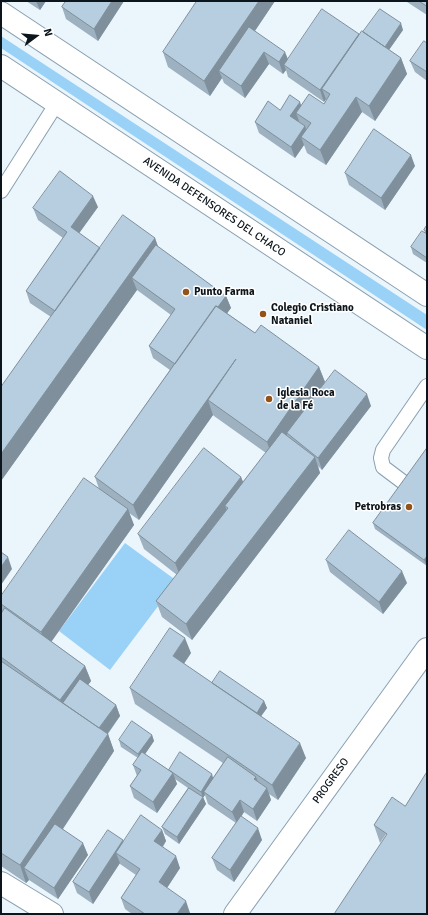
<!DOCTYPE html>
<html>
<head>
<meta charset="utf-8">
<style>
  body { margin:0 }
  #map { position:relative; width:428px; height:915px; overflow:hidden; background:#ebf5fc; font-family:Signika,sans-serif }
  canvas { display:block }
  .frame { position:absolute; inset:0; border:2px solid #0c151b; pointer-events:none }
  .north { position:absolute; left:16px; top:16px; width:40px; height:40px; -webkit-text-stroke:3px #fff; paint-order:stroke; rotate:74deg; font-size:11px; font-weight:700; line-height:16px; text-align:center; color:#0c151b }
  .north::after { content:''; display:block; margin:auto; width:14px; height:18px; background:#0c151b; clip-path:polygon(50% 0,100% 100%,50% 72%,0 100%) }
</style>
</head>
<body>
<div id="map">
<canvas width="428" height="915"></canvas>
<div class="frame"></div>
<div class="north">N</div>
</div>
<script>
const g = document.querySelector('canvas').getContext('2d');
g.lineJoin = 'round';
function fillPath(path, color) { g.fillStyle = color; g.fill(path, 'evenodd'); }
function trace(path, color, width, dash) { g.strokeStyle = color; g.lineWidth = width; g.lineCap = dash ? 'butt' : 'round'; g.setLineDash(dash || []); g.stroke(path); }
function label(font, color, halo, rows, align = 'center') {
  g.font = font + ' Signika,sans-serif'; g.lineWidth = 3; g.setLineDash([]); g.textBaseline = 'middle'; g.strokeStyle = halo; g.fillStyle = color; for (const [text, x, y, turn = 0] of rows) {
    g.save(); g.translate(x, y); g.rotate((+turn || 0) * Math.PI / 180); g.textAlign = isNaN(turn) ? turn : align; if (halo) g.strokeText(text, 0, 0); g.fillText(text, 0, 0); g.restore();
  }
}
fillPath(new Path2D(`
  M 1,36 L 427,315 L 427,330 L 1,48 Z
  M 125,543 L 177,581 L 110,670 L 59,631 Z`), '#9ad2f7');
const service = new Path2D(`
  M 1,191 L 57,103
  M 407,485 L 383,467 L 381,458 L 383,450 L 427,386`);
const minor = new Path2D(`
  M 1,883 L 52,914
  M 235,914 L 427,649`);
const trunk = new Path2D(`
  M 1,13 L 427,295
  M 1,66 L 427,348`);
trace(service, '#89a0b0', 16);
trace(minor, '#89a0b0', 24);
trace(trunk, '#89a0b0', 24);
trace(service, '#fff', 14);
trace(minor, '#fff', 22);
trace(trunk, '#fff', 22);
fillPath(new Path2D(`
  M 26,1 L 46,1 L 40,10 Z
  M 66,1 L 124,1 L 98,41 L 66,19 L 62,7 Z
  M 197,1 L 275,1 L 255,31 L 288,60 L 359,35 L 363,32 L 403,30 L 389,50 L 401,58 L 407,74 L 375,121 L 362,112 L 326,165 L 307,153 L 304,145 L 295,158 L 259,133 L 255,122 L 280,110 L 301,106 L 324,104 L 326,100 L 326,99 L 324,102 L 288,77 L 286,70 L 283,74 L 269,64 L 245,98 L 224,83 L 222,78 L 210,96 L 168,67 L 163,52 Z
  M 407,1 L 427,1 L 427,15 L 407,2 Z
  M 427,43 L 427,81 L 415,72 L 410,61 Z
  M 415,166 L 385,210 L 349,185 L 345,173 Z
  M 98,207 L 79,233 L 100,248 L 155,238 L 158,247 L 226,296 L 231,308 L 227,313 L 255,333 L 319,367 L 325,382 L 315,396 L 371,406 L 322,470 L 318,466 L 320,473 L 192,640 L 162,617 L 156,601 L 177,575 L 144,549 L 138,534 L 241,477 L 243,482 L 266,453 L 214,416 L 213,415 L 139,520 L 129,513 L 134,525 L 51,641 L 85,666 L 91,681 L 88,685 L 116,705 L 120,716 L 108,734 L 114,751 L 63,829 L 88,855 L 58,899 L 29,880 L 26,883 L 1,866 L 1,596 L 99,489 L 95,477 L 170,370 L 153,358 L 149,346 L 171,315 L 137,290 L 1,481 L 1,387 L 51,317 L 30,303 L 26,291 L 63,238 L 38,220 L 33,208 Z
  M 427,225 L 427,263 L 413,254 L 411,247 L 425,233 L 424,230 Z
  M 427,448 L 427,566 L 375,529 L 373,523 Z
  M 326,560 L 407,583 L 383,614 L 330,572 Z
  M 191,653 L 184,664 L 212,683 L 264,701 L 267,708 L 261,716 L 306,758 L 278,800 L 269,794 L 271,800 L 257,821 L 244,812 L 241,817 L 262,840 L 234,882 L 217,870 L 212,858 L 236,823 L 208,804 L 205,795 L 203,797 L 206,804 L 179,844 L 165,834 L 162,827 L 188,788 L 175,779 L 177,784 L 157,813 L 134,798 L 130,786 L 137,776 L 133,765 L 138,758 L 121,747 L 119,740 L 152,735 L 154,741 L 145,754 L 169,770 L 213,778 L 223,763 L 135,704 L 130,688 Z
  M 405,806 L 380,843 L 374,825 Z
  M 162,830 L 166,841 L 163,847 L 180,868 L 167,888 L 190,913 L 189,914 L 132,914 L 125,909 L 121,898 L 136,875 L 120,864 L 120,863 L 93,904 L 77,893 L 73,882 L 124,841 Z`), '#9db1c0');
fillPath(new Path2D(`
  M 36,1 L 46,1 L 40,10 Z
  M 112,1 L 124,1 L 98,41 L 94,29 Z
  M 259,1 L 275,1 L 225,75 L 219,71 L 222,78 L 210,96 L 204,81 Z
  M 401,23 L 403,30 L 386,54 L 384,48 Z
  M 359,34 L 363,45 L 322,89 L 326,99 L 324,102 L 320,90 Z
  M 264,52 L 269,64 L 245,98 L 241,86 Z
  M 285,52 L 290,64 L 284,65 L 286,70 L 283,74 L 279,62 Z
  M 401,58 L 407,74 L 375,121 L 369,106 Z
  M 356,97 L 362,112 L 326,165 L 320,150 Z
  M 300,102 L 304,113 L 296,113 L 299,121 L 295,128 L 290,116 Z
  M 305,126 L 309,138 L 301,137 L 304,145 L 295,158 L 291,147 Z
  M 411,155 L 415,166 L 385,210 L 381,198 Z
  M 93,196 L 98,207 L 75,239 L 71,227 Z
  M 155,238 L 161,255 L 132,278 L 137,290 L 1,481 L 1,454 Z
  M 226,296 L 231,308 L 180,377 L 176,365 Z
  M 236,359 L 208,400 L 213,415 L 139,520 L 133,505 Z
  M 319,367 L 325,382 L 288,434 L 287,433 L 287,435 L 272,457 L 267,442 Z
  M 367,394 L 371,406 L 322,470 L 318,458 Z
  M 315,457 L 320,473 L 192,640 L 186,624 Z
  M 241,477 L 247,492 L 225,506 L 229,515 L 181,578 L 175,563 Z
  M 128,509 L 134,525 L 47,648 L 41,632 Z
  M 427,556 L 427,566 L 424,560 Z
  M 8,557 L 12,569 L 1,585 L 1,567 Z
  M 402,571 L 407,583 L 383,614 L 379,602 Z
  M 185,638 L 191,653 L 178,672 L 173,656 Z
  M 85,666 L 91,681 L 70,710 L 62,704 L 60,700 Z
  M 264,701 L 267,708 L 257,722 L 255,716 Z
  M 116,705 L 120,716 L 102,741 L 98,730 Z
  M 108,734 L 114,751 L 33,874 L 24,868 L 29,880 L 26,883 L 20,865 Z
  M 152,735 L 154,741 L 141,760 L 138,754 Z
  M 300,743 L 306,758 L 278,800 L 272,785 Z
  M 173,773 L 177,784 L 157,813 L 153,802 Z
  M 212,774 L 214,781 L 204,792 L 205,795 L 203,798 L 201,792 Z
  M 256,777 L 260,788 L 254,779 Z
  M 267,788 L 271,800 L 257,821 L 253,809 Z
  M 203,797 L 206,804 L 179,844 L 177,837 Z
  M 240,800 L 244,812 L 237,823 L 232,812 Z
  M 258,828 L 262,840 L 234,882 L 230,870 Z
  M 162,830 L 166,841 L 158,853 L 154,841 Z
  M 123,840 L 127,852 L 116,853 L 120,863 L 93,904 L 89,892 Z
  M 83,843 L 88,855 L 58,899 L 54,888 Z
  M 176,856 L 180,868 L 163,894 L 159,882 Z
  M 186,901 L 190,913 L 189,914 L 177,914 Z`), '#7f909c');
const building = new Path2D(`
  M 66,1 L 112,1 L 94,29 L 62,7 Z
  M 197,1 L 259,1 L 204,81 L 163,52 Z
  M 419,1 L 427,1 L 427,6 Z
  M 322,9 L 359,34 L 320,90 L 284,65 Z
  M 380,9 L 401,23 L 385,47 L 363,32 Z
  M 249,27 L 285,52 L 279,62 L 264,52 L 241,86 L 219,71 Z
  M 362,31 L 401,58 L 369,106 L 356,97 L 320,150 L 301,137 L 311,123 L 296,113 L 309,94 L 324,104 L 330,94 L 322,89 Z
  M 424,41 L 427,43 L 427,72 L 410,61 Z
  M 290,95 L 300,102 L 290,116 L 305,126 L 291,147 L 255,122 L 268,101 L 280,110 Z
  M 374,129 L 411,155 L 381,198 L 345,173 Z
  M 60,171 L 93,196 L 71,227 L 100,248 L 55,311 L 26,291 L 67,232 L 33,208 Z
  M 123,215 L 155,238 L 1,454 L 1,387 Z
  M 427,225 L 427,232 L 424,230 Z
  M 422,231 L 427,234 L 427,258 L 411,247 Z
  M 156,245 L 226,296 L 218,307 L 216,306 L 175,364 L 149,346 L 175,309 L 132,278 Z
  M 216,306 L 255,333 L 261,325 L 319,367 L 267,442 L 208,400 L 236,359 L 133,505 L 95,477 Z
  M 335,370 L 367,394 L 318,458 L 287,433 Z
  M 282,432 L 315,457 L 186,624 L 156,601 L 228,508 L 225,506 Z
  M 204,448 L 241,477 L 175,563 L 138,534 Z
  M 427,448 L 427,556 L 424,560 L 373,523 Z
  M 84,478 L 128,509 L 41,632 L 1,604 L 1,596 Z
  M 349,530 L 402,571 L 379,602 L 326,560 Z
  M 1,552 L 8,557 L 1,567 Z
  M 5,608 L 85,666 L 60,700 L 1,657 L 1,614 Z
  M 170,628 L 185,638 L 173,656 L 300,743 L 272,785 L 130,688 Z
  M 1,661 L 108,734 L 20,865 L 1,853 Z
  M 220,671 L 264,701 L 257,713 L 212,683 Z
  M 80,679 L 116,705 L 99,728 L 63,703 Z
  M 132,721 L 152,735 L 138,754 L 119,740 Z
  M 142,752 L 173,773 L 153,802 L 130,786 L 141,770 L 133,765 Z
  M 180,752 L 212,774 L 201,792 L 169,770 Z
  M 228,757 L 256,777 L 254,779 L 267,788 L 253,809 L 240,800 L 232,812 L 204,792 Z
  M 427,772 L 427,914 L 334,914 L 387,834 L 374,825 L 392,797 L 405,806 Z
  M 189,788 L 203,797 L 177,837 L 162,827 Z
  M 141,815 L 162,830 L 154,841 L 176,856 L 159,882 L 186,901 L 177,914 L 145,914 L 121,898 L 140,869 L 116,853 Z
  M 241,816 L 258,828 L 230,870 L 212,858 Z
  M 55,824 L 83,843 L 54,888 L 24,868 Z
  M 108,830 L 123,840 L 89,892 L 73,882 Z`);
fillPath(building, '#b6cedf');
trace(building, '#7f909c', 1);
for (const [x, y, r, color] of [
  [186,292,4,"#92521a"],
  [263,314,4,"#92521a"],
  [269,399,4,"#92521a"],
  [409,507,4,"#92521a"]
]) { const dot = new Path2D(); dot.arc(x, y, r, 0, 2 * Math.PI); g.fillStyle = color; g.fill(dot); trace(dot, '#fff', 1.5); }
label('11px', '#0c151b', '#fff', [
  ["AVENIDA DEFENSORES DEL CHACO",214,207,34],
  ["PROGRESO",331,781,-54]
]);
label('bold 11px', '#0c151b', '#fff', [
  ["Punto Farma",194,292],
  ["Colegio Cristiano",271,308],
  ["Nataniel",271,321],
  ["Iglesia Roca",277,393],
  ["de la Fé",277,406],
  ["Petrobras",401,507,"right"]
], 'left');
</script>
</body>
</html>
